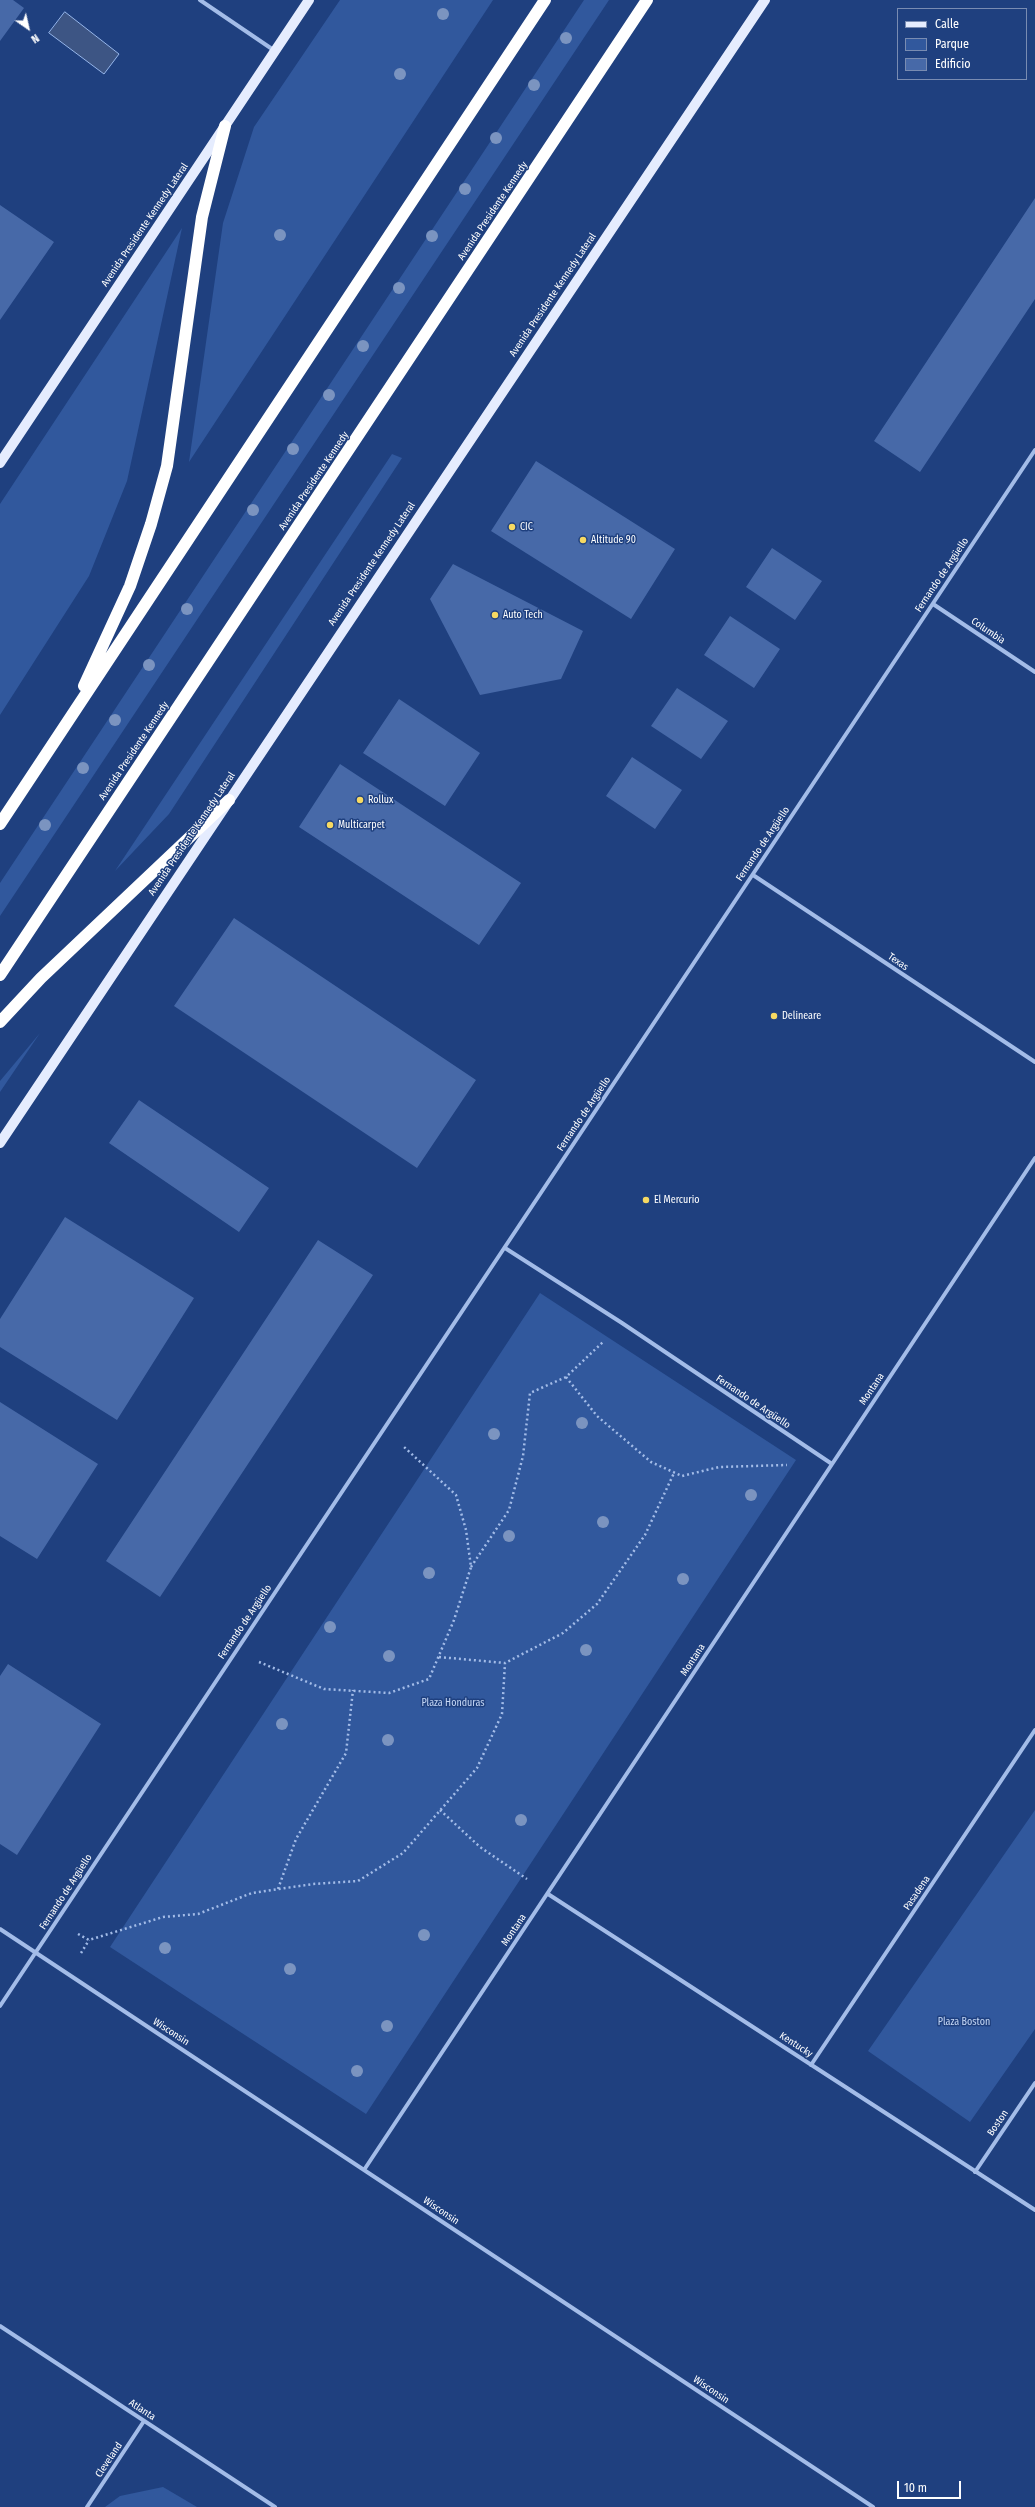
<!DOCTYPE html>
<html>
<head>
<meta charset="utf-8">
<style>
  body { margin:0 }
  #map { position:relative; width:1035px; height:2507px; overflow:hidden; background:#1f407f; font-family:"Fira Sans Condensed",sans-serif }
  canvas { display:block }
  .legend { position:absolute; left:897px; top:8px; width:130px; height:72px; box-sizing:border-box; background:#1f407f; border:1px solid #798cb2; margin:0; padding:5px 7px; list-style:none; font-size:12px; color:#fff }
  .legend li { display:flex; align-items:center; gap:8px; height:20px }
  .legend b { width:20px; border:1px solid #798cb2 }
  .north { position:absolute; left:8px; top:8px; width:40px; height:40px; -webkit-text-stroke:3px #1f407f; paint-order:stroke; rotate:146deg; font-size:11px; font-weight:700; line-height:16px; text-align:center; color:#fff }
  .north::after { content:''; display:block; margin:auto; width:14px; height:18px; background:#fff; clip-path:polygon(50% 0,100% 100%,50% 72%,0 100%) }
  .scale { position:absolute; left:897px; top:2481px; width:64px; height:18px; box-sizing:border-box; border:2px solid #fff; border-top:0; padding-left:5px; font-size:12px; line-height:14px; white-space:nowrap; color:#fff; -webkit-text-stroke:3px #1f407f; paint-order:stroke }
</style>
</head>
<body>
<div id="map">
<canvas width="1035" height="2507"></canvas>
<ul class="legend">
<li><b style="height:5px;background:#e5ecfe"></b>Calle</li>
<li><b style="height:11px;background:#31589d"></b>Parque</li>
<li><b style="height:11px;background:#4769a8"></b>Edificio</li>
</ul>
<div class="north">N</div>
<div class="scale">10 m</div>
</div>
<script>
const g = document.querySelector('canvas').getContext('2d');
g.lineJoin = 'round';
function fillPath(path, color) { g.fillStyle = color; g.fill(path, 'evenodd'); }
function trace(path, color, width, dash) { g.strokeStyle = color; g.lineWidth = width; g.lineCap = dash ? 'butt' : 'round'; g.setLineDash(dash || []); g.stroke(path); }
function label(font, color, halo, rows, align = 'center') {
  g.font = font + ' "Fira Sans Condensed",sans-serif'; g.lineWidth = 3; g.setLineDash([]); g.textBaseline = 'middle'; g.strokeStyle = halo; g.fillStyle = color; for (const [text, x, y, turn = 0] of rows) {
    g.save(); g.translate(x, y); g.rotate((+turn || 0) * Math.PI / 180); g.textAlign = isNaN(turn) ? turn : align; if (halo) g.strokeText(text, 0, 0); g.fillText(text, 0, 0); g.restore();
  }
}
fillPath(new Path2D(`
  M 340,0 L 493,0 L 189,462 L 223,223 L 254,127 Z
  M 584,0 L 609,0 L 0,916 L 0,883 Z
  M 182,228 L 127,481 L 89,576 L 0,715 L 0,504 Z
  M 392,454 L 402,458 L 169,814 L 115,871 Z
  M 40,1033 L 0,1092 L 0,1081 Z
  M 540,1293 L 796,1460 L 366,2114 L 110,1947 Z
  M 1035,1810 L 1035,2029 L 970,2122 L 868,2051 Z
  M 163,2487 L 197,2507 L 105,2507 L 120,2496 Z`), '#31589d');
const water = new Path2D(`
  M 65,12 L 119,54 L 104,74 L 49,33 Z`);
fillPath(water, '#3d5584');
trace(water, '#96b5e9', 1);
fillPath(new Path2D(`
  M 0,0 L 13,0 L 24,8 L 0,41 Z
  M 1035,198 L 1035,299 L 920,472 L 874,441 Z
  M 0,205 L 54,242 L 0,320 Z
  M 536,461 L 675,549 L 631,619 L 491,531 Z
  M 772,548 L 822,581 L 795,620 L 746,587 Z
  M 453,564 L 583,631 L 561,679 L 480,695 L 430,599 Z
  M 730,616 L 780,649 L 754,688 L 704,655 Z
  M 677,688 L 728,721 L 701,759 L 651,726 Z
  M 399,699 L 480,753 L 445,806 L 363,753 Z
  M 632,757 L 682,790 L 655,829 L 606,796 Z
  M 340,764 L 521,883 L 479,945 L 299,827 Z
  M 234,918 L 476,1080 L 417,1168 L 174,1006 Z
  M 139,1100 L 269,1188 L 239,1232 L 109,1143 Z
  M 65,1217 L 194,1298 L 117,1420 L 0,1347 L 0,1319 Z
  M 318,1240 L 373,1275 L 160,1597 L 106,1561 Z
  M 0,1402 L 98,1464 L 37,1559 L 0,1536 Z
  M 8,1664 L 101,1724 L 17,1855 L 0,1844 L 0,1676 Z`), '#4769a8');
trace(new Path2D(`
  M 566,1377 L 597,1416 L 651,1462 L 682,1476 L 719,1467 L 787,1465
  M 471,1567 L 509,1510 L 523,1456 L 530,1393 L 566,1377 L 604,1341
  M 439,1657 L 505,1663 L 563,1633 L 597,1604 L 645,1535 L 674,1473
  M 259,1662 L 324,1689 L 389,1693 L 429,1679 L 454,1620 L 471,1567 L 466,1530 L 456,1495 L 403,1446
  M 440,1810 L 480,1847 L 527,1879
  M 278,1889 L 296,1839 L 346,1753 L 353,1690
  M 78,1934 L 89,1940 L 163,1917 L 198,1914 L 252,1893 L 313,1884 L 358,1881 L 403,1853 L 477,1768 L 502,1714 L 505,1663
  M 81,1953 L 89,1940`), '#a3bce8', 2.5, [2, 3]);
trace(new Path2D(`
  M 200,0 L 275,51
  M 933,604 L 1035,672
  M 753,875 L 1035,1062
  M 505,1248 L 622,1323 L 832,1464
  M 548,1894 L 1035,2210
  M 0,1929 L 873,2507
  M 0,2006 L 1035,450
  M 811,2065 L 1035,1730
  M 364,2170 L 1035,1158
  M 975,2172 L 1035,2083
  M 0,2326 L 275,2507
  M 87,2507 L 144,2421`), '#a3bce8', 4);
trace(new Path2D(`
  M 0,463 L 309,0
  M 0,1143 L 765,0`), '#e5ecfe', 10);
trace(new Path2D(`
  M 84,686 L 130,586 L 151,524 L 167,466 L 202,217 L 225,126
  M 0,824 L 545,0
  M 0,975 L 647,0
  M 0,1022 L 41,978 L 229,800`), '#fff', 12);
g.fillStyle = '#7b94c0';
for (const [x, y] of [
  [443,14],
  [566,38],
  [400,74],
  [534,85],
  [496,138],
  [465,189],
  [280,235],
  [432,236],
  [399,288],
  [363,346],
  [329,395],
  [293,449],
  [253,510],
  [187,609],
  [149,665],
  [115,720],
  [83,768],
  [45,825],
  [582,1423],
  [494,1434],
  [751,1495],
  [603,1522],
  [509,1536],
  [429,1573],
  [683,1579],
  [330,1627],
  [586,1650],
  [389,1656],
  [282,1724],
  [388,1740],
  [521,1820],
  [424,1935],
  [165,1948],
  [290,1969],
  [387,2026],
  [357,2071]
]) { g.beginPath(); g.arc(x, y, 6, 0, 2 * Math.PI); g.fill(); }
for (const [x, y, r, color] of [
  [512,527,4,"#f6d962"],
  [583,540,4,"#f6d962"],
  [495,615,4,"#f6d962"],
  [360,800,4,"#f6d962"],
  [330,825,4,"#f6d962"],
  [774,1016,4,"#f6d962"],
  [646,1200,4,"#f6d962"]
]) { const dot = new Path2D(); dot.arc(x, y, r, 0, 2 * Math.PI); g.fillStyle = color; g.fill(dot); trace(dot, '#1f407f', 1.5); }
label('10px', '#fff', '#1f407f', [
  ["Avenida Presidente Kennedy",493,211,-56],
  ["Avenida Presidente Kennedy Lateral",145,225,-56],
  ["Avenida Presidente Kennedy Lateral",553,295,-56],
  ["Avenida Presidente Kennedy",314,481,-56],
  ["Avenida Presidente Kennedy Lateral",372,564,-56],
  ["Fernando de Argüello",942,575,-56],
  ["Columbia",988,631,34],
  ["Avenida Presidente Kennedy",134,751,-56],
  ["Avenida Presidente Kennedy Lateral",192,834,-56],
  ["Fernando de Argüello",763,844,-56],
  ["Texas",898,962,34],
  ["Fernando de Argüello",584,1114,-56],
  ["Montana",872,1389,-56],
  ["Fernando de Argüello",753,1402,34],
  ["Fernando de Argüello",245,1622,-56],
  ["Montana",693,1660,-57],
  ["Fernando de Argüello",66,1892,-57],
  ["Pasadena",917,1893,-56],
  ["Montana",514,1930,-56],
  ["Wisconsin",171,2032,33],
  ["Kentucky",796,2045,33],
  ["Boston",998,2123,-56],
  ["Wisconsin",441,2211,34],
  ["Wisconsin",711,2390,34],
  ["Atlanta",142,2410,33],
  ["Cleveland",109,2460,-56]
]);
label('10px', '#fff', '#1f407f', [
  ["CIC",520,527],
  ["Altitude 90",591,540],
  ["Auto Tech",503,615],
  ["Rollux",368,800],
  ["Multicarpet",338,825],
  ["Delineare",782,1016],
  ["El Mercurio",654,1200]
], 'left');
label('10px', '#c6d8f6', '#1f407f', [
  ["Plaza Honduras",453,1703],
  ["Plaza Boston",964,2022]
]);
</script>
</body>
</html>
